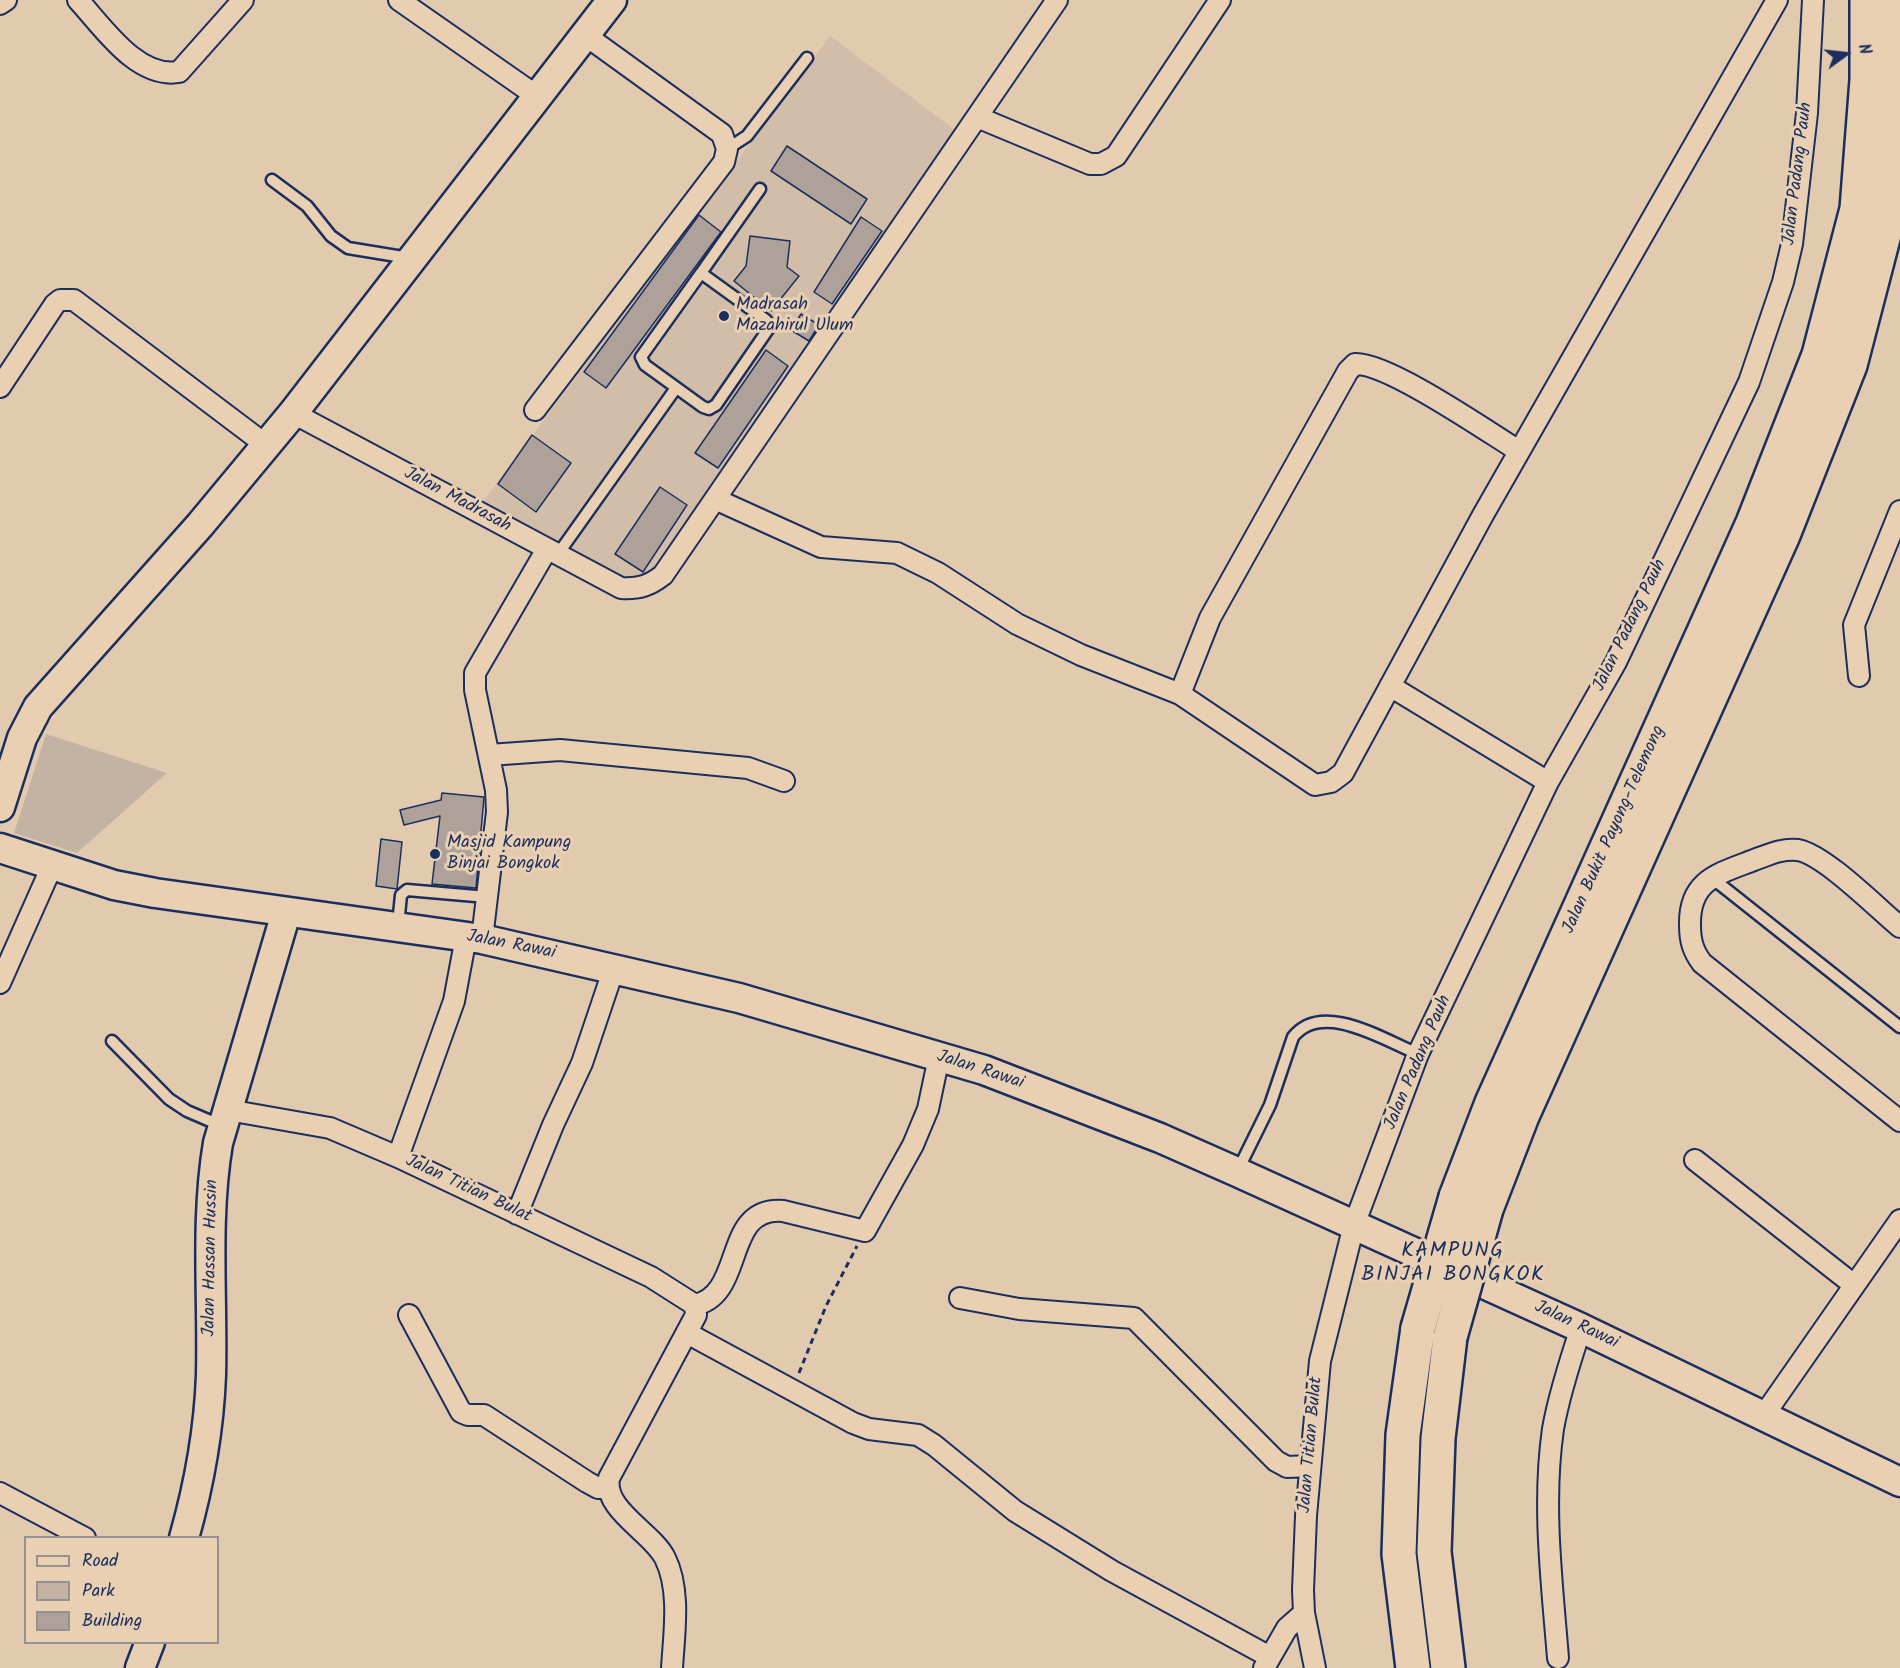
<!DOCTYPE html>
<html>
<head>
<meta charset="utf-8">
<style>
  body { margin:0 }
  #map { position:relative; width:1900px; height:1668px; overflow:hidden; background:#e2caaf; font-family:Kalam,sans-serif }
  canvas { display:block }
  .legend { position:absolute; left:24px; top:1536px; width:195px; height:108px; box-sizing:border-box; background:#ead0b2; border:2px solid #979090; margin:0; padding:8px 10px; list-style:none; font-size:18px; color:#1b2f5e }
  .legend li { display:flex; align-items:center; gap:12px; height:30px }
  .legend b { width:30px; border:2px solid #979090 }
  .north { position:absolute; left:1816px; top:24px; width:60px; height:60px; -webkit-text-stroke:4px #ead0b2; paint-order:stroke; rotate:75deg; font-size:16px; font-weight:700; line-height:24px; text-align:center; color:#1b2f5e }
  .north::after { content:''; display:block; margin:auto; width:21px; height:27px; background:#1b2f5e; clip-path:polygon(50% 0,100% 100%,50% 72%,0 100%) }
</style>
</head>
<body>
<div id="map">
<canvas width="1900" height="1668"></canvas>
<ul class="legend">
<li><b style="height:8px;background:#ead0b2"></b>Road</li>
<li><b style="height:16px;background:#c4b3a3"></b>Park</li>
<li><b style="height:16px;background:#ada199"></b>Building</li>
</ul>
<div class="north">N</div>
</div>
<script>
const g = document.querySelector('canvas').getContext('2d');
g.lineJoin = 'round';
function fillPath(path, color) { g.fillStyle = color; g.fill(path, 'evenodd'); }
function trace(path, color, width, dash) { g.strokeStyle = color; g.lineWidth = width; g.lineCap = dash ? 'butt' : 'round'; g.setLineDash(dash || []); g.stroke(path); }
function label(font, color, halo, rows, align = 'center') {
  g.font = font + ' Kalam,sans-serif'; g.lineWidth = 6; g.setLineDash([]); g.textBaseline = 'middle'; g.strokeStyle = halo; g.fillStyle = color; for (const [text, x, y, turn = 0] of rows) {
    g.save(); g.translate(x, y); g.rotate((+turn || 0) * Math.PI / 180); g.textAlign = isNaN(turn) ? turn : align; if (halo) g.strokeText(text, 0, 0); g.fillText(text, 0, 0); g.restore();
  }
}
fillPath(new Path2D(`
  M 830,36 L 955,130 L 655,568 L 636,579 L 624,578 L 482,503 Z`), '#d2bea8');
fillPath(new Path2D(`
  M 46,734 L 167,773 L 77,853 L 14,833 Z`), '#c4b3a3');
const building = new Path2D(`
  M 787,146 L 867,199 L 851,224 L 771,171 Z
  M 699,215 L 721,232 L 606,388 L 584,372 Z
  M 861,217 L 882,231 L 832,304 L 814,292 Z
  M 750,236 L 790,241 L 787,267 L 799,276 L 771,311 L 734,281 L 746,266 Z
  M 801,314 L 819,325 L 809,341 L 791,330 Z
  M 766,350 L 788,366 L 718,468 L 695,453 Z
  M 532,435 L 571,463 L 536,512 L 498,484 Z
  M 660,487 L 687,505 L 643,572 L 615,554 Z
  M 442,793 L 484,797 L 476,888 L 432,884 L 440,816 L 404,825 L 400,810 L 441,800 Z
  M 381,839 L 402,842 L 397,889 L 376,886 Z`);
fillPath(building, '#ada199');
trace(building, '#1b2f5e', 1.5);
const lane = new Path2D(`
  M 727,149 L 747,136 L 807,58
  M 272,180 L 307,206 L 331,236 L 348,248 L 409,258
  M 701,273 L 766,320 L 769,328 L 716,405 L 709,409 L 703,407 L 645,365 L 641,357 Z
  M 701,273 L 760,189
  M 558,554 L 676,388
  M 1712,878 L 1900,1027
  M 398,925 L 401,895 L 407,890 L 487,897
  M 112,1041 L 169,1099 L 187,1111 L 222,1126
  M 1237,1172 L 1270,1105 L 1293,1037 C 1322,1000 1384,1040 1418,1054`);
const street = new Path2D(`
  M 78,0 C 103,27 137,79 179,72 L 243,0
  M 399,0 L 538,97
  M 0,4 L 6,0
  M 977,117 L 1090,164 L 1101,164 L 1116,156 L 1220,0
  M 0,387 L 55,304 L 60,300 L 74,300 L 266,445
  M 535,410 L 724,162 L 727,149 L 722,134 L 585,35
  M 293,413 L 621,588 C 639,589 649,586 663,575 L 1057,0
  M 715,499 L 821,547 L 897,553 L 938,573 L 1017,624 L 1081,655 L 1180,694 L 1315,785 L 1331,782 L 1343,773 L 1483,515 L 1777,0
  M 1859,676 L 1854,625 L 1900,511
  M 1390,686 L 1548,782
  M 1180,694 L 1210,618 L 1348,371 L 1355,364 C 1387,362 1488,432 1519,451
  M 489,755 L 560,750 L 748,768 L 784,781
  M 1900,927 C 1877,908 1825,855 1798,850 C 1782,848 1768,855 1754,860 C 1718,874 1689,880 1690,925 C 1690,941 1693,951 1702,963 L 1900,1121
  M 482,939 L 497,812 L 496,790 L 475,690 L 475,673 L 547,549
  M 0,983 L 52,866
  M 228,1110 L 330,1128 L 398,1157 L 651,1277 L 695,1305
  M 398,1157 L 454,1001 L 466,937
  M 1695,1160 L 1854,1285
  M 517,1214 L 553,1125 L 582,1063 L 614,968
  M 960,1298 L 1019,1309 L 1134,1318 L 1276,1461 L 1287,1467 L 1310,1466
  M 695,1305 C 746,1294 722,1206 783,1211 L 865,1231 L 913,1145 L 928,1109 L 939,1057
  M 409,1315 L 461,1412 L 468,1415 L 484,1415 L 587,1482 L 598,1488 L 608,1487
  M 687,1333 L 853,1423 L 869,1429 L 918,1435 L 934,1445 L 1015,1511 L 1112,1571 L 1270,1657
  M 1764,1415 L 1900,1220
  M 0,1493 L 85,1538
  M 1558,1658 C 1552,1583 1542,1505 1553,1429 C 1559,1395 1570,1361 1581,1328
  M 672,1668 C 674,1634 681,1590 665,1558 C 652,1532 603,1510 609,1478 L 696,1315 L 695,1305
  M 1264,1668 L 1287,1628 L 1304,1613
  M 1315,1668 L 1304,1613 L 1303,1590 L 1306,1516 L 1320,1361 L 1354,1225 L 1418,1054 L 1548,782 L 1616,662 L 1749,382 L 1783,282 L 1792,244 L 1807,113 L 1813,0`);
const secondary = new Path2D(`
  M 0,807 L 22,738 L 38,707 L 200,525 L 293,413 L 612,0
  M 0,848 L 114,885 L 155,893 L 482,939 L 739,998 L 984,1070 L 1160,1138 L 1237,1172 L 1581,1328 L 1900,1482
  M 184,1538 C 199,1485 209,1430 211,1375 C 213,1297 205,1220 218,1143 L 286,913
  M 140,1668 L 150,1642`);
const highway = new Path2D(`
  M 1456,1197 L 1492,1103 L 1753,523 L 1819,355 L 1857,209 L 1867,80 L 1867,0
  M 1486,1209 L 1522,1116 L 1783,535 L 1850,365 L 1889,215 L 1900,81 L 1900,0
  M 1413,1668 L 1399,1554 L 1403,1435 L 1418,1328
  M 1448,1668 L 1434,1552 L 1438,1438 L 1450,1337`);
trace(lane, '#1b2f5e', 15);
trace(street, '#1b2f5e', 24);
trace(secondary, '#1b2f5e', 33);
trace(highway, '#1b2f5e', 38);
trace(new Path2D(`
  M 799,1373 L 826,1306 L 857,1246`), '#1b2f5e', 3, [6, 4.5]);
trace(lane, '#ead0b2', 10);
trace(street, '#ead0b2', 20);
trace(secondary, '#ead0b2', 28);
trace(highway, '#ead0b2', 33);
const highwayBridge = new Path2D(`
  M 1418,1328 L 1456,1197
  M 1450,1337 L 1486,1209`);
trace(highwayBridge, '#1b2f5e', 38, []);
trace(highwayBridge, '#ead0b2', 33);
for (const [x, y, r, color] of [
  [724,316,6,"#1b2f5e"],
  [435,854,6,"#1b2f5e"]
]) { const dot = new Path2D(); dot.arc(x, y, r, 0, 2 * Math.PI); g.fillStyle = color; g.fill(dot); trace(dot, '#ead0b2', 2); }
label('18px', '#1b2f5e', '#ead0b2', [
  ["Jalan Padang Pauh",1799,174,-83],
  ["Jalan Madrasah",457,501,28],
  ["Jalan Padang Pauh",1631,626,-64],
  ["Jalan Bukit Payong-Telemong",1615,830,-66],
  ["Jalan Rawai",511,946,11],
  ["Jalan Padang Pauh",1419,1063,-67],
  ["Jalan Rawai",980,1071,18],
  ["Jalan Titian Bulat",468,1190,25],
  ["Jalan Hassan Hussin",212,1258,-89],
  ["Jalan Rawai",1576,1326,25],
  ["Jalan Titian Bulat",1312,1445,-85]
]);
label('18px', '#1b2f5e', '#ead0b2', [
  ["Madrasah",736,306],
  ["Mazahirul Ulum",736,327],
  ["Masjid Kampung",447,844],
  ["Binjai Bongkok",447,865]
], 'left');
g.letterSpacing = '1.5px';
label('21px', '#1b2f5e', '#ead0b2', [
  ["KAMPUNG",1453,1252],
  ["BINJAI BONGKOK",1453,1276]
]);
g.letterSpacing = '0px';
</script>
</body>
</html>
